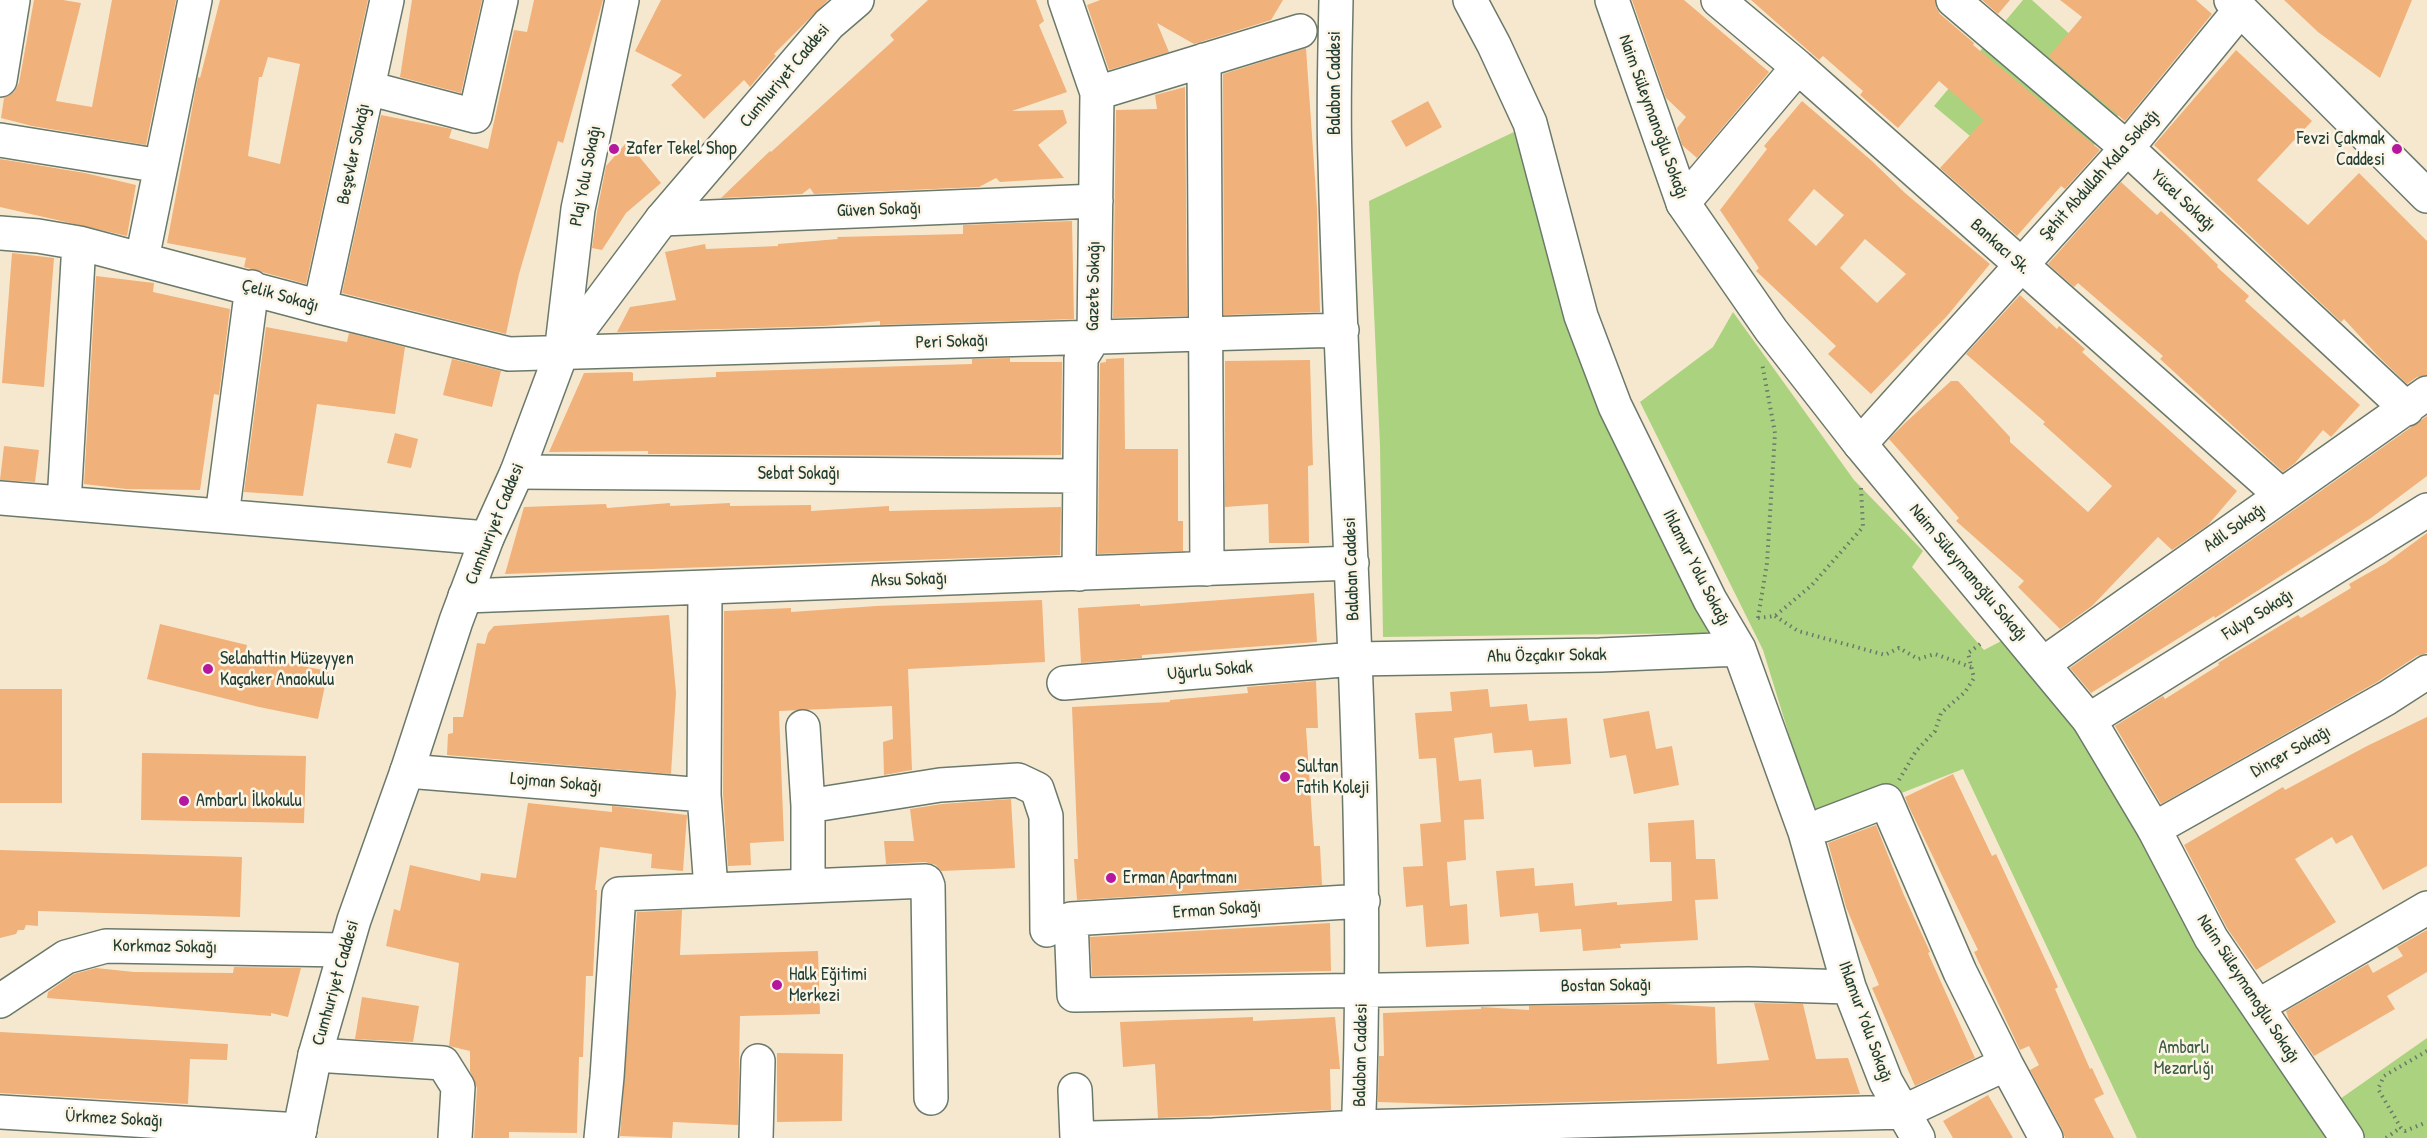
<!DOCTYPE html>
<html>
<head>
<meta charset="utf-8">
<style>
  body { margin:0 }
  canvas { display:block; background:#f6e8cf }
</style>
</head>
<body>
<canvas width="2427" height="1138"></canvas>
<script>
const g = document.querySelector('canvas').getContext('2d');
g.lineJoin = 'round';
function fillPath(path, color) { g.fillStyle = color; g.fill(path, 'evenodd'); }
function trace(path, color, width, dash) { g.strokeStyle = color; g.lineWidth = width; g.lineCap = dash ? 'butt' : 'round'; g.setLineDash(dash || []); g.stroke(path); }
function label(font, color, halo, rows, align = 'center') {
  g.font = font + ' "Patrick Hand",sans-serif'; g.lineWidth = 5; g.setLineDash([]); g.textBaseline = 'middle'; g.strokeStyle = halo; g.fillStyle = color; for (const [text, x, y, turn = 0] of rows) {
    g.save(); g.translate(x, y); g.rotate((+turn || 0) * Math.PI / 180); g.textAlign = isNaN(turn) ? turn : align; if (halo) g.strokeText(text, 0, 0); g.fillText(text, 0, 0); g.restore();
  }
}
fillPath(new Path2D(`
  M 2023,0 L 2032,0 L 2136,94 L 2048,201 L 1934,106 Z
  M 1518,130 L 1703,618 L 1708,633 L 1383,637 L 1380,446 L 1369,201 Z
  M 1733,312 L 1854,480 L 1923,551 L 1912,567 L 1984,650 L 2009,637 L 2078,731 L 2202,947 L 2328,1138 L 2137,1138 L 1963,769 L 1817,826 L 1763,650 L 1640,402 L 1713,347 Z
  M 2427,1038 L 2427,1138 L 2364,1138 L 2340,1099 Z`), '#abd37f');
fillPath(new Path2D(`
  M 34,0 L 63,0 L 81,3 L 56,101 L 92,107 L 112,0 L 176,0 L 146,145 L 32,126 L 1,118 L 4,98 L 14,92 L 19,83 Z
  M 220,0 L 368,0 L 306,284 L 244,267 L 246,258 L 167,243 L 198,77 L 200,78 ZM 268,57 L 300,64 L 280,164 L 248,156 L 259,77 L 262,77 Z
  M 412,0 L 482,0 L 461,93 L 400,77 Z
  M 534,0 L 603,0 L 563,143 L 558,141 L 519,274 L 506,334 L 342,293 L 381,115 L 452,129 L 449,138 L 488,149 L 514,30 L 527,32 Z
  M 661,0 L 828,0 L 774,54 L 776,56 L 750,87 L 744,80 L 704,119 L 671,85 L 682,75 L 635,51 Z
  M 928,0 L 1036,0 L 1044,21 L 1039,25 L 1067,92 L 1012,111 L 1063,110 L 1067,123 L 1038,145 L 1064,178 L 1000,182 L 996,178 L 979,187 L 814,194 L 810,188 L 802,194 L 721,198 L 770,151 L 771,152 L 894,40 L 890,35 Z
  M 1100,0 L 1283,0 L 1271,20 L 1194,44 L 1157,23 L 1169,52 L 1109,70 L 1087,5 Z
  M 1632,0 L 1684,0 L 1769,72 L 1697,158 L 1682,145 L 1677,128 L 1686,117 L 1666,98 Z
  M 1751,0 L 1935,0 L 1936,7 L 1940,14 L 1974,43 L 1973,45 L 2100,150 L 2065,189 L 2061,186 L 2017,236 L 1940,168 L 1984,120 L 1939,81 L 1898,128 L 1860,95 L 1863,91 L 1823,56 L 1819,60 Z
  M 1982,0 L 2010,0 L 1998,14 Z
  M 2060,0 L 2196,0 L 2212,14 L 2125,121 L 2050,58 L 2050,55 L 2082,17 Z
  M 2284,0 L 2412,0 L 2380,78 L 2318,32 Z
  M 1306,48 L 1317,208 L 1320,312 L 1224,315 L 1223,74 Z
  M 2236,50 L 2312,121 L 2257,180 L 2308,225 L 2359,173 L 2427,241 L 2427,375 L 2417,377 L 2407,384 L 2378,356 L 2344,319 L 2341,322 L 2154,145 Z
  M 1185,87 L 1187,316 L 1113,318 L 1116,110 L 1157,109 L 1155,95 Z
  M 1428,101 L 1442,127 L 1406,147 L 1391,121 Z
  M 1802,101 L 1872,161 L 1905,193 L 1990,264 L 1947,316 L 1871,394 L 1828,354 L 1836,346 L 1756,271 L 1759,268 L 1720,210 L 1767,149 L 1764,146 ZM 1814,189 L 1844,215 L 1816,246 L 1788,220 ZM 1865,239 L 1906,274 L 1877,303 L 1840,268 Z
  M 627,142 L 661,183 L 626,213 L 602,250 L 592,248 L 597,212 L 606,166 Z
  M 0,159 L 85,173 L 136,185 L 127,236 L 0,207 Z
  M 2121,182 L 2157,215 L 2161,211 L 2185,233 L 2218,265 L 2217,267 L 2249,296 L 2245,301 L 2360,405 L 2331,437 L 2323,430 L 2295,463 L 2283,472 L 2160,359 L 2163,356 L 2078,283 L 2074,287 L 2048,264 Z
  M 1072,221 L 1074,319 L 880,325 L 880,321 L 824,326 L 617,332 L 630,307 L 676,300 L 665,252 L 705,244 L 706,249 L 778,246 L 778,244 L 838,239 L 837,237 L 963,234 L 963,225 Z
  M 12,253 L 54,258 L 44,387 L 2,383 Z
  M 96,276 L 154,283 L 153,292 L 230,309 L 219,395 L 214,394 L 200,490 L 126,489 L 84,484 Z
  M 2020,295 L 2057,329 L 2059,326 L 2085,349 L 2082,352 L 2237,491 L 2208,525 L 2172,550 L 2158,537 L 2092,606 L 2060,629 L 2018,587 L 2024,581 L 1956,521 L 1959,518 L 1889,439 L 1905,423 L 1951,381 L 1958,381 L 2010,437 L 2010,442 L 2088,512 L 2112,486 L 2043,424 L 2045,422 L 1966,354 Z
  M 266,327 L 347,342 L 349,333 L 405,347 L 395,414 L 317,404 L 303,496 L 244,492 Z
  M 1010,358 L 1010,362 L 1062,362 L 1061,455 L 954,456 L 648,454 L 648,451 L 549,452 L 584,373 L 631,372 L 633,373 L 633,381 L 716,377 L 716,372 L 972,364 L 972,359 Z
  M 1124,358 L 1125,449 L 1178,449 L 1178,521 L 1183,521 L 1183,551 L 1098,554 L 1100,363 L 1106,362 L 1106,359 Z
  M 452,359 L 501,371 L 492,407 L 443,395 Z
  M 1310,360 L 1313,465 L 1308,466 L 1309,543 L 1269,543 L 1268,504 L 1225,507 L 1225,361 Z
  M 2427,416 L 2427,476 L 2371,518 L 2215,618 L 2214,616 L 2091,693 L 2070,668 Z
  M 395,433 L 418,439 L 411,468 L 387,463 Z
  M 4,446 L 39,450 L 35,482 L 0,480 Z
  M 670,503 L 670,506 L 730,503 L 730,506 L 811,505 L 811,511 L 889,506 L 889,511 L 1061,507 L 1060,555 L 505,574 L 524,507 L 606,504 L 607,508 Z
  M 2427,533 L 2427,653 L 2417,656 L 2377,682 L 2161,804 L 2115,726 L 2163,696 L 2165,699 L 2219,665 L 2218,663 L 2298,615 L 2301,618 L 2351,588 L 2349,584 L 2386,563 Z
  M 1314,593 L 1317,642 L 1142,655 L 1142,658 L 1081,663 L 1078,608 L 1140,604 L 1140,606 Z
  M 1042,600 L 1045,662 L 908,669 L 912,770 L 884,775 L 883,742 L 893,739 L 892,706 L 779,711 L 784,841 L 750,843 L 751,865 L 728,866 L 723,794 L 724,611 L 791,608 L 791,612 L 876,606 Z
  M 669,615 L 676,693 L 671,774 L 447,755 L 448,734 L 453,733 L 453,717 L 463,717 L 477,643 L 485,644 L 488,633 L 494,626 Z
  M 160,624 L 247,645 L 245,655 L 328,671 L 318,719 L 259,707 L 147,679 Z
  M 1316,681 L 1318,728 L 1306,728 L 1314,846 L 1320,846 L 1322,885 L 1077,900 L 1074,859 L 1078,859 L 1072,707 L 1170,702 L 1170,700 L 1248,693 L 1247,687 Z
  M 0,689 L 62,689 L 62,803 L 0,803 Z
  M 1488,689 L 1490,707 L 1527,704 L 1529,721 L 1567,718 L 1571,764 L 1534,767 L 1532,750 L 1494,753 L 1492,733 L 1454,738 L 1459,781 L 1481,779 L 1484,819 L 1464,820 L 1466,860 L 1447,862 L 1450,906 L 1467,904 L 1469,944 L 1426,947 L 1423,905 L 1406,907 L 1403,867 L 1423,866 L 1420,824 L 1441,822 L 1436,758 L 1419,759 L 1415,713 L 1452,711 L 1450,692 Z
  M 1649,711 L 1656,749 L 1672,746 L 1679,785 L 1634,794 L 1626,755 L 1610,758 L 1603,719 Z
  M 2427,717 L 2427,866 L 2383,890 L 2352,835 L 2336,844 L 2332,837 L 2295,859 L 2336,922 L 2256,970 L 2227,928 L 2184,845 L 2283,787 L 2285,790 L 2367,746 Z
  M 142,753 L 306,756 L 304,823 L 141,820 Z
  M 1953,774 L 1992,856 L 1996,854 L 2058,987 L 2055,989 L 2090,1069 L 2092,1068 L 2104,1094 L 2094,1099 L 2114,1138 L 2065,1138 L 2062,1129 L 2030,1070 L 2039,1065 L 2029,1046 L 2020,1050 L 1974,952 L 1978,950 L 1908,805 L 1905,797 Z
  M 1011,799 L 1015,868 L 941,871 L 936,865 L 925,862 L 886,864 L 884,841 L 914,841 L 910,809 L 942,804 Z
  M 528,803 L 612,812 L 612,806 L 687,815 L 683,871 L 651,868 L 652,854 L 600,847 L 595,890 L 597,890 L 593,976 L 586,976 L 583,1057 L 579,1057 L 577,1133 L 509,1132 L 509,1138 L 474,1138 L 477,1088 L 470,1071 L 470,1051 L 449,1046 L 459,963 L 386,946 L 394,909 L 400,911 L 410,865 L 480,881 L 481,873 L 516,878 Z
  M 1694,820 L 1696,859 L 1715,859 L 1718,899 L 1695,900 L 1698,940 L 1620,944 L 1621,948 L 1583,951 L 1581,929 L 1540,932 L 1538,913 L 1500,917 L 1496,871 L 1534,868 L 1535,886 L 1573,883 L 1575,906 L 1617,902 L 1617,905 L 1672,901 L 1671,862 L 1650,862 L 1648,823 Z
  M 1876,825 L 1903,893 L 1930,952 L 1928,953 L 1975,1058 L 1915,1086 L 1872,988 L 1879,985 L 1846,907 L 1828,843 Z
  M 0,850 L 242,857 L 240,917 L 38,911 L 38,926 L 26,925 L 24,930 L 18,930 L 16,934 L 0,938 Z
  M 682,910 L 680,955 L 818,951 L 820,1014 L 740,1016 L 738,1125 L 673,1122 L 672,1138 L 620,1136 L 637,912 Z
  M 1330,923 L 1331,971 L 1092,976 L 1090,937 Z
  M 2427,930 L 2427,972 L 2387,996 L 2395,1009 L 2314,1056 L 2289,1020 L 2286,1011 L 2368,964 L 2373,973 L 2403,956 L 2397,947 Z
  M 234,967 L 301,968 L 288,1017 L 271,1013 L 271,1016 L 47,998 L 48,992 L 74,974 L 96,968 L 134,972 L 233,973 Z
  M 362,997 L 419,1006 L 413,1042 L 355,1039 Z
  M 1754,1003 L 1803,1004 L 1816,1059 L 1848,1058 L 1860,1094 L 1468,1105 L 1378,1102 L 1379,1056 L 1384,1056 L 1383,1013 L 1481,1009 L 1481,1007 L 1529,1010 L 1529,1006 L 1665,1004 L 1715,1007 L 1717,1064 L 1769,1060 Z
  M 1253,1017 L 1253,1021 L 1335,1017 L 1340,1069 L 1330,1069 L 1331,1110 L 1158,1118 L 1155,1064 L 1123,1067 L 1120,1022 Z
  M 0,1032 L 228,1044 L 227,1060 L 190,1059 L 188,1104 L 0,1093 Z
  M 777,1053 L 843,1054 L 842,1121 L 777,1122 Z
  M 1988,1095 L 2013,1138 L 1953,1138 L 1943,1121 Z`), '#f1b17a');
const minor = new Path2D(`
  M 1065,0 L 1097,93 L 1094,337 L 1081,358 L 1079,574
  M 1336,0 C 1335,53 1333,107 1335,160 C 1343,486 1372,812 1358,1138
  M 1470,0 L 1494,45 L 1530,123 L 1581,316 L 1615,406 L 1710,600 L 1739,649 L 1805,832 L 1849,987 L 1886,1082 L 1918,1138
  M 1718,0 L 1798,67 L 2281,495
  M 1953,0 L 2127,148 L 2407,409
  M 1204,60 L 1207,569
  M 0,80 L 13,0
  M 368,88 L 475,116 L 501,0
  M 1097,93 L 1300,31
  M 0,140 L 161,166
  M 1683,203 L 1798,67
  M 662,219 L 1096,201
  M 0,233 L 38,236 L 79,243 L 320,307 L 509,354 L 1342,330
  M 142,259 L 195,0
  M 320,307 L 387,0
  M 561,354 L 578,209 L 622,0
  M 1860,444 L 2127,148 L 2240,10
  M 517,472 L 1080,476
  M 0,498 L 487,538
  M 64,503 L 79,243
  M 222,516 L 252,287
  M 705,588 L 704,795 L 711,889
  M 465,596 L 1352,563
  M 2043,664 L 2427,393
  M 1064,683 L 1355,659 L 1600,655 L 1739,649
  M 2089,720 L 2427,510
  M 803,727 L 808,806 L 808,885
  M 407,771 L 704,795
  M 808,806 L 940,785 L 1018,780 L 1037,789 L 1046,816 L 1047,930
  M 1823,825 L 1886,801 L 1960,972 L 2006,1064 L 2046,1138
  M 2154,829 L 2387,698 L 2427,672
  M 1363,901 L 1071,919 L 1074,995 L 1749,984 L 1849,987
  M 0,1001 L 66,957 L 106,946 L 344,950
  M 2258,1006 L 2427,908
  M 315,1055 L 443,1063 L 458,1087 L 455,1138
  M 1075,1090 L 1077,1138
  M 0,1112 L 300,1130
  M 601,1138 L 607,1077 L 619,894 L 926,881 L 928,886 L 931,1098
  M 756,1138 L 758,1061
  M 1091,1138 L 1213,1135 L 1359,1127 L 1903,1112 L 2006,1064`);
const major = new Path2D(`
  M 1612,0 L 1683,203 L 1771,330 L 1860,444 L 2089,720 L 2154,829 L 2211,938 L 2347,1138
  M 2231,0 L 2427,196
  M 298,1138 L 315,1055 L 354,920 L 407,771 L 456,621 L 487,538 L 517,472 L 561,354 L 662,219 L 829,24 L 857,0`);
trace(minor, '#6a796a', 36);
trace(major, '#6a796a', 36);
trace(new Path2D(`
  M 1775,616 L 1798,631 L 1885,655 L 1899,648 L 1918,659 L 1935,654 L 1971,667
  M 1758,618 L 1767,563 L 1775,433 L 1762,363
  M 1758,618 L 1775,616 L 1812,585 L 1863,527 L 1861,488
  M 1899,780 L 1916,751 L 1935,731 L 1941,713 L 1965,692 L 1974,678 L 1968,653 L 1983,642
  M 2427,1051 L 2384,1076 L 2378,1089 L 2401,1128 L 2405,1131 L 2427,1122
  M 2386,1138 L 2400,1128`), '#6a796a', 4, [1.5, 4.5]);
trace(minor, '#fff', 33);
trace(major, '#fff', 33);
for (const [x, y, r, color] of [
  [614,149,6,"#b5179e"],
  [2397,149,6,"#b5179e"],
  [208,669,6,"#b5179e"],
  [1285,777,6,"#b5179e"],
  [184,801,6,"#b5179e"],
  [1111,878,6,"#b5179e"],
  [777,985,6,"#b5179e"]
]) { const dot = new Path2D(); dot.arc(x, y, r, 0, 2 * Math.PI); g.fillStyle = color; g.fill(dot); trace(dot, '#fcf5e5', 2); }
label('18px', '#1f3d34', '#fcf5e5', [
  ["Cumhuriyet Caddesi",785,76,-50],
  ["Balaban Caddesi",1335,83,-90],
  ["Naim Süleymanoğlu Sokağı",1653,117,70],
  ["Beşevler Sokağı",354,154,-78],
  ["Şehit Abdullah Kala Sokağı",2100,175,-48],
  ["Plaj Yolu Sokağı",586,176,-79],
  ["Yücel Sokağı",2183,201,43],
  ["Güven Sokağı",879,210,-2],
  ["Bankacı Sk.",2000,247,42],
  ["Gazete Sokağı",1094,286,-89],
  ["Çelik Sokağı",280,296,16],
  ["Peri Sokağı",952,342,-2],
  ["Sebat Sokağı",799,474],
  ["Cumhuriyet Caddesi",495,524,-68],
  ["Adil Sokağı",2235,528,-35],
  ["Ihlamur Yolu Sokağı",1696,568,63],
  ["Balaban Caddesi",1352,569,-92],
  ["Naim Süleymanoğlu Sokağı",1968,573,50],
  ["Aksu Sokağı",909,580,-2],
  ["Fulya Sokağı",2258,615,-32],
  ["Ahu Özçakır Sokak",1547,656,-1],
  ["Uğurlu Sokak",1210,671,-5],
  ["Dinçer Sokağı",2291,752,-29],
  ["Lojman Sokağı",556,783,5],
  ["Erman Sokağı",1217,910,-4],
  ["Korkmaz Sokağı",165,947,1],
  ["Cumhuriyet Caddesi",336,983,-74],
  ["Bostan Sokağı",1606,986,-1],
  ["Naim Süleymanoğlu Sokağı",2248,989,57],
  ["Ihlamur Yolu Sokağı",1865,1022,70],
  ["Balaban Caddesi",1361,1055,-89],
  ["Ürkmez Sokağı",114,1119,3]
]);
label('18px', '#1f3d34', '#fcf5e5', [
  ["Fevzi Çakmak",2385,139,"right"],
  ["Caddesi",2385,160,"right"],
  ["Zafer Tekel Shop",626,149],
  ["Selahattin Müzeyyen",220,659],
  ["Kaçaker Anaokulu",220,680],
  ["Sultan",1297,767],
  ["Fatih Koleji",1297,788],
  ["Ambarlı İlkokulu",196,801],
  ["Erman Apartmanı",1123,878],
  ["Halk Eğitimi",789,975],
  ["Merkezi",789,996]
], 'left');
label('18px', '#3b5b43', '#fcf5e5', [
  ["Ambarlı",2184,1048],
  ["Mezarlığı",2184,1069]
]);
</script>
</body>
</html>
